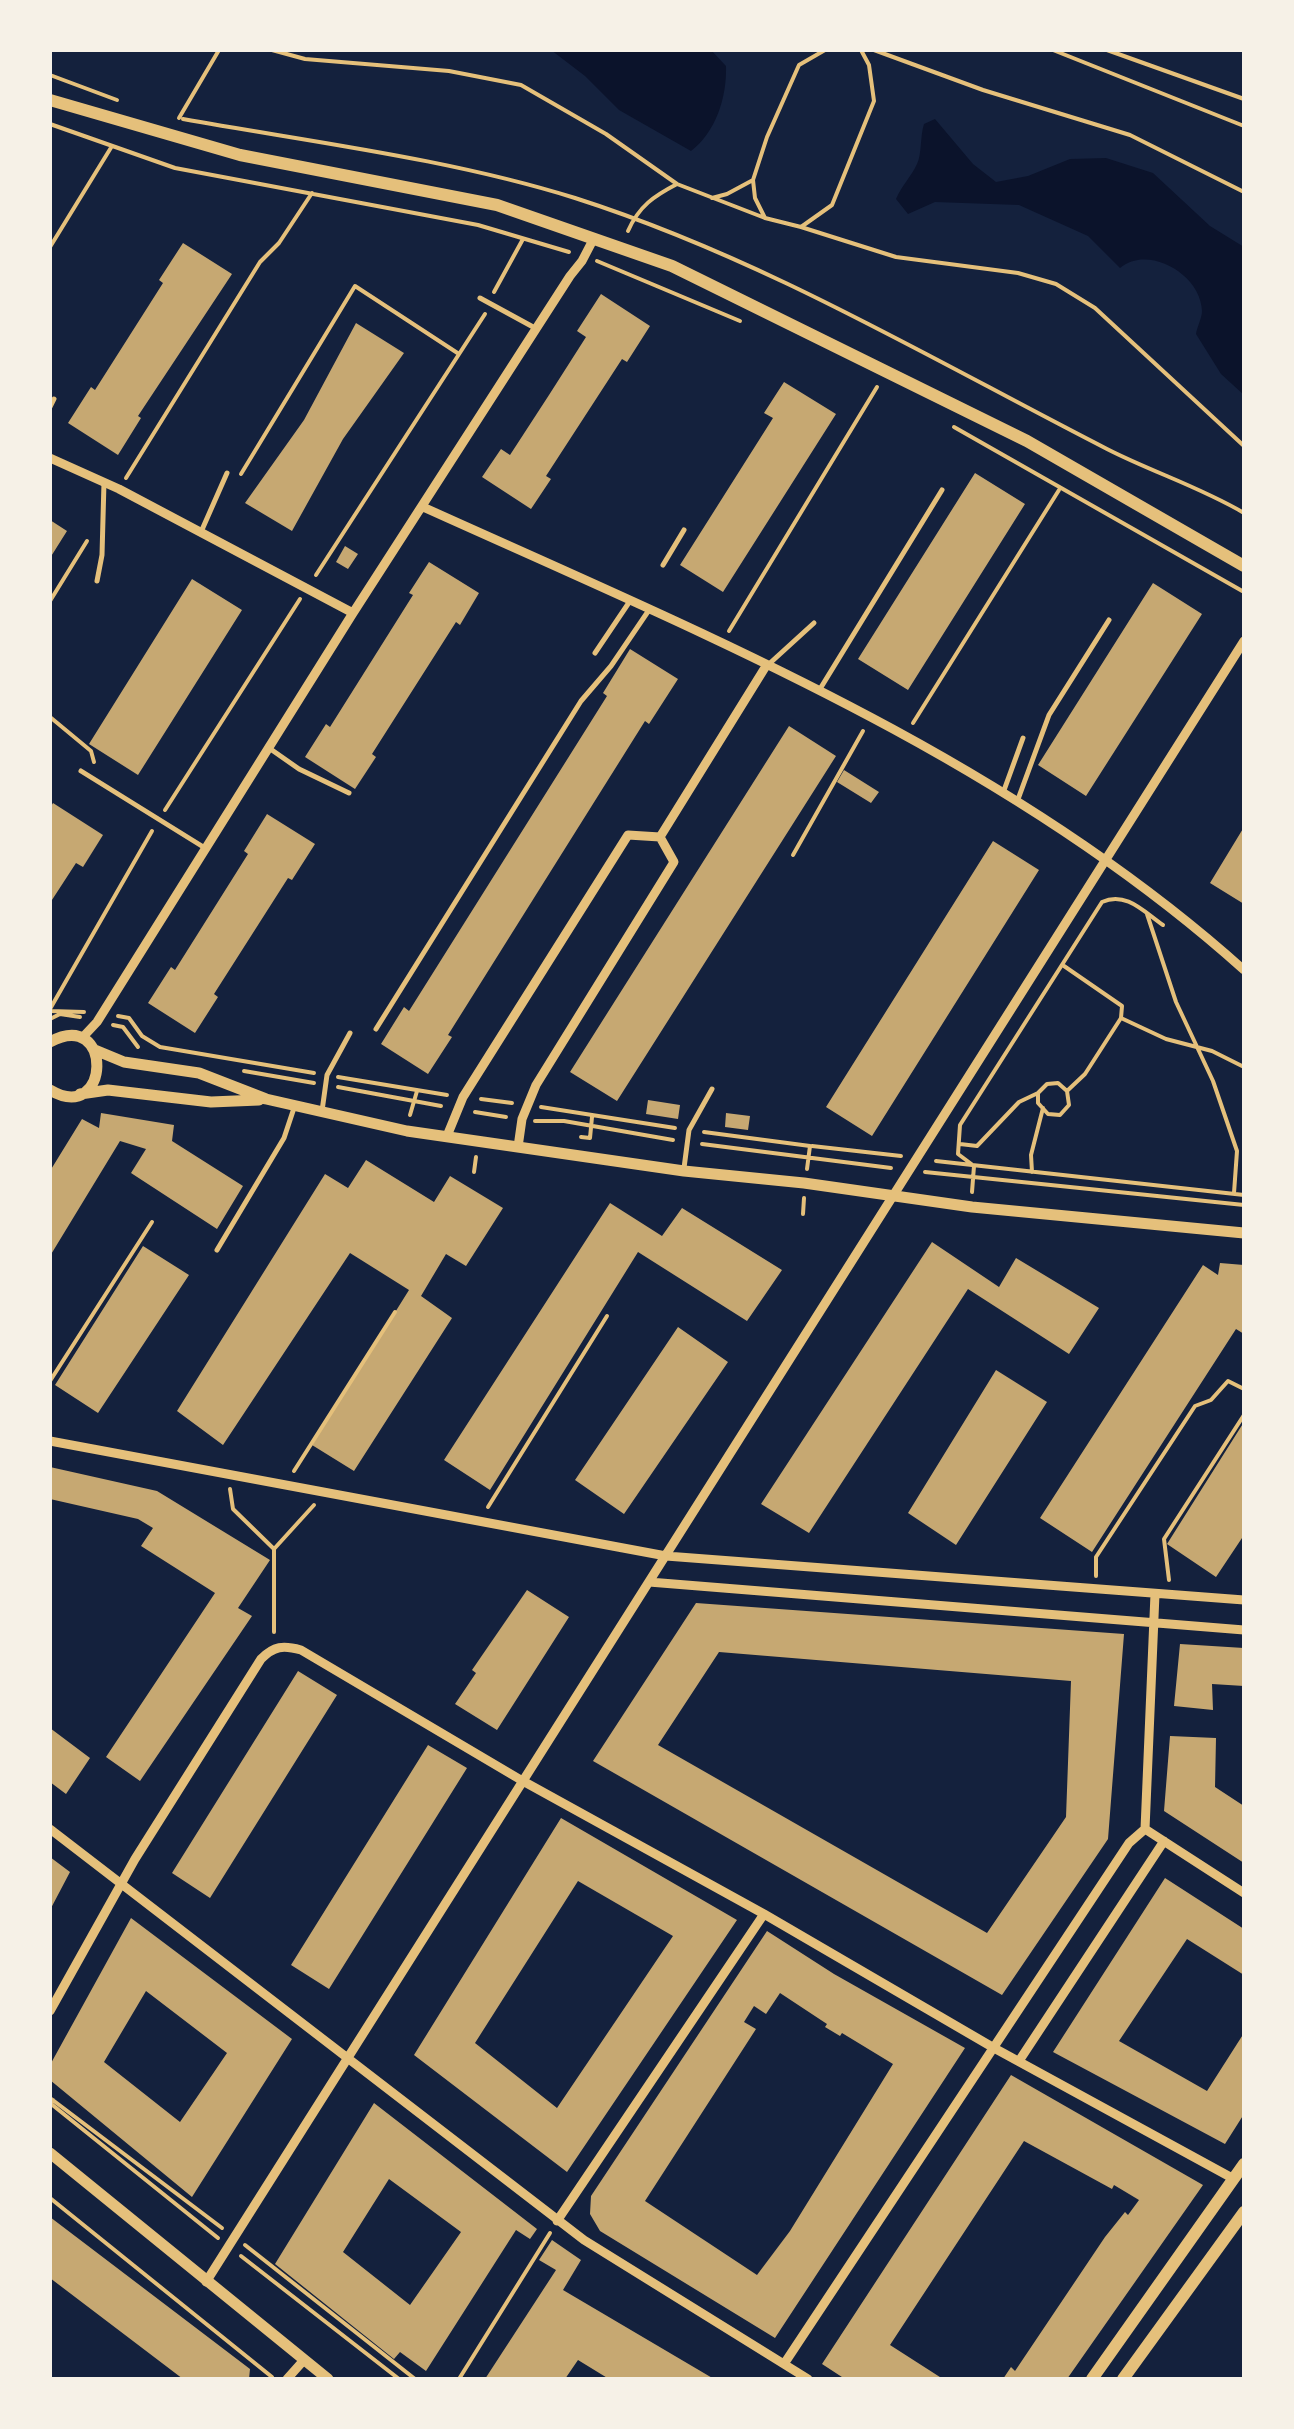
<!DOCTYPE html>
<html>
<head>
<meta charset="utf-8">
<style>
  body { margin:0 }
  #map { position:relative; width:1294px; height:2429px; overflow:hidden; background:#14213d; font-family:Inter,sans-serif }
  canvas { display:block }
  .frame { position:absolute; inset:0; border:52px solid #f6f1e7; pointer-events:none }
</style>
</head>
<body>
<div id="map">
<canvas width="1294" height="2429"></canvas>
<div class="frame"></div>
</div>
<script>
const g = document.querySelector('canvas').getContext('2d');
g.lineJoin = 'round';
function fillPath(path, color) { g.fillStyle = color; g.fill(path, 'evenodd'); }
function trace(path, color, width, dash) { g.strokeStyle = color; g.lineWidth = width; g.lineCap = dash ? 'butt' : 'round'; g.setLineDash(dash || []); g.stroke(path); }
fillPath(new Path2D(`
  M 551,50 L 711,50 L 726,66 C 727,97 716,132 691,151 L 619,110 L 585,76 Z
  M 935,119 L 973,164 L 996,182 L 1028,176 L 1070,159 L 1106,158 L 1153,173 L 1210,226 L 1244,247 L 1244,395 L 1221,374 L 1196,334 C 1197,327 1202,318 1202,311 C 1201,274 1148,244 1120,268 L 1088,236 L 1019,205 L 935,202 L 908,214 L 896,199 C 902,185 911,177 917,164 C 922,154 920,136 924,124 Z`), '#0b132b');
fillPath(new Path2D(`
  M 183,243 L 232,274 L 138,416 L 141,418 L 118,455 L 68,423 L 91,387 L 95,390 L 163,283 L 159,280 Z
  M 601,294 L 650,326 L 627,362 L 622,359 L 546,476 L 551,479 L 531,509 L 482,477 L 501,449 L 510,455 L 549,395 L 586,337 L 577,331 Z
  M 356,323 L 404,353 L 343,439 L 292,531 L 245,503 L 304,420 Z
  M 784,382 L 836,414 L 723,592 L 680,565 L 773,418 L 764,413 Z
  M 975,473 L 1025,504 L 908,690 L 858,659 Z
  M 50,520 L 67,531 L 50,558 Z
  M 345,546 L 358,554 L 348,569 L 336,562 Z
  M 429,562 L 479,593 L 460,625 L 456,622 L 372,754 L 376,757 L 355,789 L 305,757 L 326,724 L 330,727 L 413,595 L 409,593 Z
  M 192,579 L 242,610 L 138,775 L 89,744 Z
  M 1153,583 L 1202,614 L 1086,796 L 1038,765 Z
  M 630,649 L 678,679 L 649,724 L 645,721 L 448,1035 L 452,1037 L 428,1074 L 381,1044 L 404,1007 L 409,1011 L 607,696 L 603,693 Z
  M 789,726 L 836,756 L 617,1101 L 570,1072 Z
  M 844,770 L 879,792 L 871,803 L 837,782 Z
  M 53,803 L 103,835 L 83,867 L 76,863 L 50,903 L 50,808 Z
  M 267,814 L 315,844 L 292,880 L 288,878 L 214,994 L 218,997 L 195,1033 L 148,1003 L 171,967 L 175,970 L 248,854 L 244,851 Z
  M 1244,827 L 1244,904 L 1210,883 Z
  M 993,841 L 1039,870 L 872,1136 L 826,1107 Z
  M 648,1100 L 680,1105 L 678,1119 L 646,1114 Z
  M 101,1113 L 174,1125 L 172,1141 L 243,1186 L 217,1229 L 131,1173 L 146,1149 L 120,1141 L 50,1256 L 50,1171 L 82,1119 L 99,1128 Z
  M 726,1113 L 750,1116 L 748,1130 L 725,1127 Z
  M 366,1160 L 434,1202 L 450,1176 L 503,1208 L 466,1266 L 446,1254 L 421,1296 L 452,1318 L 354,1471 L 312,1445 L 409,1290 L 350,1253 L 223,1445 L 177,1411 L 325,1174 L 348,1188 Z
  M 610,1203 L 662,1236 L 682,1208 L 782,1270 L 747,1321 L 638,1252 L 490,1490 L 444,1460 Z
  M 932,1242 L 999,1287 L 1016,1258 L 1099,1308 L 1069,1354 L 968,1289 L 809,1533 L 761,1504 Z
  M 143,1246 L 189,1275 L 98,1413 L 55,1385 Z
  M 1220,1263 L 1244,1265 L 1244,1334 L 1236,1329 L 1092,1552 L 1040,1518 L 1203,1265 L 1218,1275 Z
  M 678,1327 L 728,1362 L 624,1514 L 575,1480 Z
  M 996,1370 L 1047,1402 L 956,1545 L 908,1513 Z
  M 1244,1422 L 1244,1535 L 1216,1577 L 1167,1544 Z
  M 50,1467 L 157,1491 L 270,1560 L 238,1608 L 252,1616 L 140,1781 L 106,1757 L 215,1593 L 141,1546 L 153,1528 L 138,1519 L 50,1499 Z
  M 527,1590 L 569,1617 L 497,1730 L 455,1704 L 476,1673 L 472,1670 Z
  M 696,1603 L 1124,1634 L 1108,1839 L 1002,1995 L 593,1761 ZM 719,1652 L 1071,1681 L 1066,1817 L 987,1933 L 658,1745 Z
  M 1180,1644 L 1244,1648 L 1244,1686 L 1212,1684 L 1213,1710 L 1174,1706 Z
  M 298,1671 L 337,1695 L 210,1898 L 172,1873 Z
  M 50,1728 L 90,1758 L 66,1794 L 50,1782 Z
  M 1170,1736 L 1216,1738 L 1215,1787 L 1244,1806 L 1244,1863 L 1164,1811 Z
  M 428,1745 L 467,1768 L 329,1989 L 291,1965 Z
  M 561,1818 L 737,1920 L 567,2172 L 414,2055 ZM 578,1881 L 673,1936 L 557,2108 L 475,2043 Z
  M 50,1857 L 70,1872 L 50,1910 Z
  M 1165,1878 L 1244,1929 L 1244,1975 L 1187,1939 L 1119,2041 L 1207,2091 L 1244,2033 L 1244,2114 L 1225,2144 L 1053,2052 Z
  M 131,1918 L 292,2039 L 192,2197 L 50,2080 L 50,2065 ZM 146,1991 L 227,2053 L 180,2122 L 104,2062 Z
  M 767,1931 L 834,1974 L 965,2048 L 775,2338 L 600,2231 L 590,2214 L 591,2196 ZM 780,1993 L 827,2024 L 825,2027 L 840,2036 L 842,2033 L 893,2064 L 790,2231 L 757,2275 L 645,2201 L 756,2029 L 744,2022 L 754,2006 L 766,2014 Z
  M 1011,2075 L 1203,2185 L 1067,2379 L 1003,2379 L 1011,2367 L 1015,2371 L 1105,2237 L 1125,2212 L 1128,2215 L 1139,2200 L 1114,2185 L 1112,2189 L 1024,2141 L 890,2345 L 943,2379 L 845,2379 L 822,2364 Z
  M 374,2103 L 537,2229 L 530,2239 L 516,2230 L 426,2371 L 400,2352 L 394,2359 L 275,2264 ZM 389,2179 L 461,2232 L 410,2305 L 343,2252 Z
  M 50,2217 L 250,2369 L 249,2379 L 183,2379 L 50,2278 Z
  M 552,2240 L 581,2260 L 563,2290 L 714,2379 L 609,2379 L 578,2360 L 565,2379 L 485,2379 L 556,2270 L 539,2260 Z`), '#c6a872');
trace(new Path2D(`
  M 272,50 L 305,59 L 449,71 L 521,85 L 606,134 L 677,184 L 765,218
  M 825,50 L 799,65 L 767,137 L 753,180 L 755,198 L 765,218 L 801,227 L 832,205 L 874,101 L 869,65 L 861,50
  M 874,50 L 983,90 L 1130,135 L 1244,192
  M 1053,50 L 1244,126
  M 1107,50 L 1244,99
  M 50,75 L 117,100
  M 179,118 L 219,50
  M 183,119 C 312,142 450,159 575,198 C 763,258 933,360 1107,449 C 1152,472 1200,487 1244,513
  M 50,124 L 175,168 L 478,225 L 569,252
  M 712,198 L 727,194 L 753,180
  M 801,227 L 896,257 L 1018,273 L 1056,284 L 1095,308 L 1244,446
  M 628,231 C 639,206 654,196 677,184
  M 50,247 L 112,146
  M 597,261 L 740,321
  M 494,292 L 523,239
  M 954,427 L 1244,592
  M 241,474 L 355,286 L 459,354
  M 126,478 L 260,262 L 279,243 L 312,193
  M 316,575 L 485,314
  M 50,601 L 87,541
  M 729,631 L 877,387
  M 50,717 L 91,751 L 94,762
  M 913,723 L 1059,490
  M 165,810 L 300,599
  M 793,855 L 863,731
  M 1147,914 L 1176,1002 L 1213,1081 L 1237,1151 L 1234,1193
  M 1064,966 L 1122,1006 L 1121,1018 L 1166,1039 L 1212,1051 L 1244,1067
  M 50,1009 L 152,831
  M 50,1011 L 84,1012
  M 118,1016 L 129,1018 L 142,1036 L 160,1047 L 314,1073
  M 50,1019 L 60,1014 L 80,1017
  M 113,1025 L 123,1027 L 138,1047
  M 244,1071 L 314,1083
  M 338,1077 L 447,1095
  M 338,1087 L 441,1106
  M 1067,1091 L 1069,1105 L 1060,1115 L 1048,1114 L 1038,1103 L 1038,1093 L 1047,1084 L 1058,1083 L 1067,1091 L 1085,1074 L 1121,1018
  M 481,1099 L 512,1103
  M 541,1107 L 675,1128
  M 475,1112 L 506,1117
  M 410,1115 L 417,1091
  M 535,1121 L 564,1121 L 673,1140
  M 704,1132 L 810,1146 L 807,1169
  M 581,1137 L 590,1138 L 592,1117
  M 702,1144 L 891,1168
  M 960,1144 L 977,1146 L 1019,1102 L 1038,1093
  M 812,1146 L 901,1156
  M 936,1161 L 1244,1195
  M 474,1172 L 476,1157
  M 925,1172 L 1244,1205
  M 1032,1172 L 1031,1155 L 1043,1108
  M 972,1192 L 974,1166 L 958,1154 L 960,1125 L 1102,902 C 1126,891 1144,912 1163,925
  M 803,1214 L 804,1198
  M 50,1381 L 152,1222
  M 294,1471 L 395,1312
  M 230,1489 L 233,1509 L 274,1549 L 274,1632
  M 488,1507 L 607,1316
  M 274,1549 L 314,1505
  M 1096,1576 L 1096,1557 L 1195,1406 L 1211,1400 L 1228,1381 L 1244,1389
  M 1169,1580 L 1164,1539 L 1244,1415
  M 50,2098 L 222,2228
  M 53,2100 L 50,2103 L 218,2238
  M 50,2198 L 272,2377
  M 245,2245 L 415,2379
  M 241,2256 L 399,2379
  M 459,2379 L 550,2233`), '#e5c07b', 4);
trace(new Path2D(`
  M 480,298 L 535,328
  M 50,407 L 54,399
  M 201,532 L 227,473
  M 663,565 L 684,530
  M 97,581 L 102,555 L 104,482
  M 595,653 L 630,601
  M 769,664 L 814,623
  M 820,689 L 942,490
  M 269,748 L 299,769 L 349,793
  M 81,771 L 205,848
  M 1003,793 L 1023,738
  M 1017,802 L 1049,715 L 1109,620
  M 376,1029 L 581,701 L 611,666 L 649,610
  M 322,1111 L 327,1075 L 350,1033
  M 684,1168 L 689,1130 L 712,1089
  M 217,1250 L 284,1138 L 294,1108`), '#e5c07b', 5);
trace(new Path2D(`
  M 50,458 L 119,489 L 353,613
  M 423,507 C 709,636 1008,758 1244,970
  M 660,837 L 766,666
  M 82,1038 L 97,1022 L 353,613 L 570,276 L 582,261 L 594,238
  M 447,1136 L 463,1097 L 628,835 L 660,837
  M 518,1147 L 522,1119 L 536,1085 L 674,862 L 660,837
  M 50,1441 L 666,1556 L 1244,1600
  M 649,1582 L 1244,1630
  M 50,1829 L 584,2240 L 808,2379
  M 1145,1829 L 1244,1893
  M 50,2011 L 135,1859 L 261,1659 C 274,1646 283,1645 301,1650 L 521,1780 L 764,1914 L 994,2048 L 1234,2179
  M 1019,2061 L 1164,1841
  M 557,2221 L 764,1914
  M 206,2282 L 1244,641
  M 784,2364 L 1129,1843 L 1145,1829 L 1155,1594
  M 287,2379 L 304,2360`), '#e5c07b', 9);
trace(new Path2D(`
  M 50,1042 C 114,1007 111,1126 50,1090
  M 95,1050 L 124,1062 L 199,1073 L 266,1099 L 407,1131 L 684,1171 L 804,1183 L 972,1207 L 1244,1233
  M 80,1094 L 108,1090 L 211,1102 L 259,1100
  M 50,2153 L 328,2379`), '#e5c07b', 11);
trace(new Path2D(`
  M 50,100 L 240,155 L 497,205 L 672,266 L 1027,441 L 1244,566
  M 1092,2379 L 1244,2164
  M 1123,2379 L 1244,2212`), '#e5c07b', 12);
</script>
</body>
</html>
